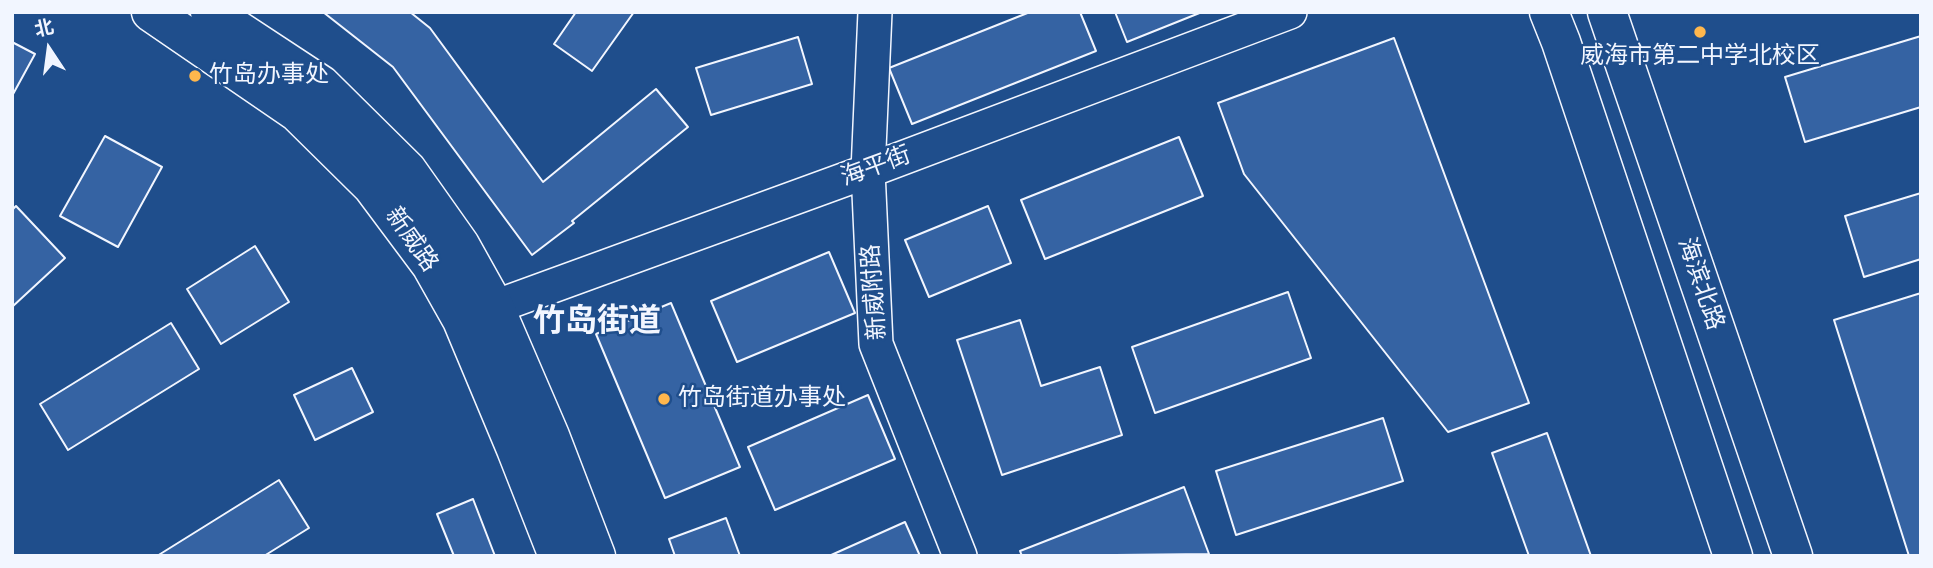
<!DOCTYPE html>
<html>
<head>
<meta charset="utf-8">
<style>
  body { margin:0 }
  #map { position:relative; width:1933px; height:568px; overflow:hidden; background:#1f4e8c; font-family:Signika,"Noto Sans SC",sans-serif }
  canvas { display:block }
  .frame { position:absolute; inset:0; border:14px solid #f2f6ff; pointer-events:none }
  .north { position:absolute; left:14px; top:14px; width:70px; height:70px; -webkit-text-stroke:5px #1f4e8c; paint-order:stroke; rotate:347deg; font-size:19px; font-weight:700; line-height:28px; text-align:center; color:#f2f6ff }
  .north::after { content:''; display:block; margin:auto; width:24px; height:32px; background:#f2f6ff; clip-path:polygon(50% 0,100% 100%,50% 72%,0 100%) }
</style>
</head>
<body>
<div id="map">
<canvas width="1933" height="568"></canvas>
<div class="frame"></div>
<div class="north">北</div>
</div>
<script>
const g = document.querySelector('canvas').getContext('2d');
g.lineJoin = 'round';
function fillPath(path, color) { g.fillStyle = color; g.fill(path, 'evenodd'); }
function trace(path, color, width, dash) { g.strokeStyle = color; g.lineWidth = width; g.lineCap = dash ? 'butt' : 'round'; g.setLineDash(dash || []); g.stroke(path); }
function label(font, color, halo, rows, align = 'center') {
  g.font = font + ' Signika,"Noto Sans SC",sans-serif'; g.lineWidth = 5; g.setLineDash([]); g.textBaseline = 'middle'; g.strokeStyle = halo; g.fillStyle = color; for (const [text, x, y, turn = 0] of rows) {
    g.save(); g.translate(x, y); g.rotate((+turn || 0) * Math.PI / 180); g.textAlign = isNaN(turn) ? turn : align; if (halo) g.strokeText(text, 0, 0); g.fillText(text, 0, 0); g.restore();
  }
}
const building = new Path2D(`
  M 323,12 L 410,12 L 430,28 L 543,182 L 656,89 L 688,127 L 572,221 L 574,223 L 532,255 L 393,67 Z
  M 576,12 L 634,12 L 592,71 L 554,44 Z
  M 1030,12 L 1080,12 L 1096,51 L 912,124 L 889,68 Z
  M 1115,12 L 1202,12 L 1127,42 Z
  M 1921,36 L 1921,107 L 1805,142 L 1785,77 Z
  M 798,37 L 812,84 L 711,115 L 696,68 Z
  M 1394,38 L 1529,403 L 1448,432 L 1244,174 L 1218,103 Z
  M 12,42 L 35,54 L 12,96 Z
  M 105,136 L 162,167 L 118,247 L 60,216 Z
  M 1179,137 L 1203,196 L 1045,259 L 1021,200 Z
  M 1921,193 L 1921,259 L 1864,277 L 1845,216 Z
  M 16,206 L 65,258 L 12,307 L 12,210 Z
  M 988,206 L 1011,263 L 929,297 L 905,240 Z
  M 255,246 L 289,302 L 221,344 L 187,289 Z
  M 829,252 L 855,313 L 737,362 L 711,301 Z
  M 1288,292 L 1311,358 L 1155,413 L 1132,347 Z
  M 1921,293 L 1921,556 L 1909,556 L 1834,320 Z
  M 671,303 L 740,467 L 665,498 L 596,334 Z
  M 1020,320 L 1041,386 L 1100,367 L 1122,435 L 1002,475 L 957,340 Z
  M 171,323 L 199,369 L 68,450 L 40,404 Z
  M 352,368 L 373,412 L 315,440 L 294,395 Z
  M 868,395 L 895,459 L 775,510 L 748,447 Z
  M 1383,418 L 1403,481 L 1236,535 L 1216,471 Z
  M 1547,433 L 1591,556 L 1529,556 L 1492,453 Z
  M 279,480 L 309,528 L 264,556 L 157,556 Z
  M 1184,487 L 1209,554 L 1022,556 L 1020,551 Z
  M 473,499 L 495,556 L 454,556 L 437,514 Z
  M 726,518 L 740,556 L 675,556 L 669,539 Z
  M 905,522 L 920,556 L 829,556 Z`);
fillPath(building, '#3563a3');
trace(building, '#f2f6ff', 2);
const minor = new Path2D(`
  M 875,12 L 868,171 L 876,344 L 960,556
  M 470,316 L 868,171 L 1290,12`);
const major = new Path2D(`
  M 151,12 L 297,112 L 372,186 L 431,265 L 462,320 L 516,449 L 558,556
  M 210,12 L 321,85 L 407,170 L 460,245 L 494,306 L 550,436 L 596,556
  M 1549,12 L 1561,42 L 1733,556
  M 1607,12 L 1793,556`);
trace(minor, '#f2f6ff', 36);
trace(major, '#f2f6ff', 41);
trace(minor, '#1f4e8c', 33);
trace(major, '#1f4e8c', 38);
for (const [x, y, r, color] of [
  [1700,32,7,"#ffb74d"],
  [195,76,7,"#ffb74d"],
  [664,399,7,"#ffb74d"]
]) { const dot = new Path2D(); dot.arc(x, y, r, 0, 2 * Math.PI); g.fillStyle = color; g.fill(dot); trace(dot, '#1f4e8c', 2.5); }
label('24px', '#f2f6ff', '#1f4e8c', [
  ["威海市第二中学北校区",1700,57,"center"],
  ["竹岛办事处",209,76],
  ["竹岛街道办事处",678,399]
], 'left');
label('24px', '#f2f6ff', '#1f4e8c', [
  ["海平街",876,167,-20],
  ["新威路",411,240,55],
  ["海滨北路",1700,284,71],
  ["新威附路",875,292,-94]
]);
label('bold 32px', '#f2f6ff', '#1f4e8c', [
  ["竹岛街道",597,323]
]);
</script>
</body>
</html>
